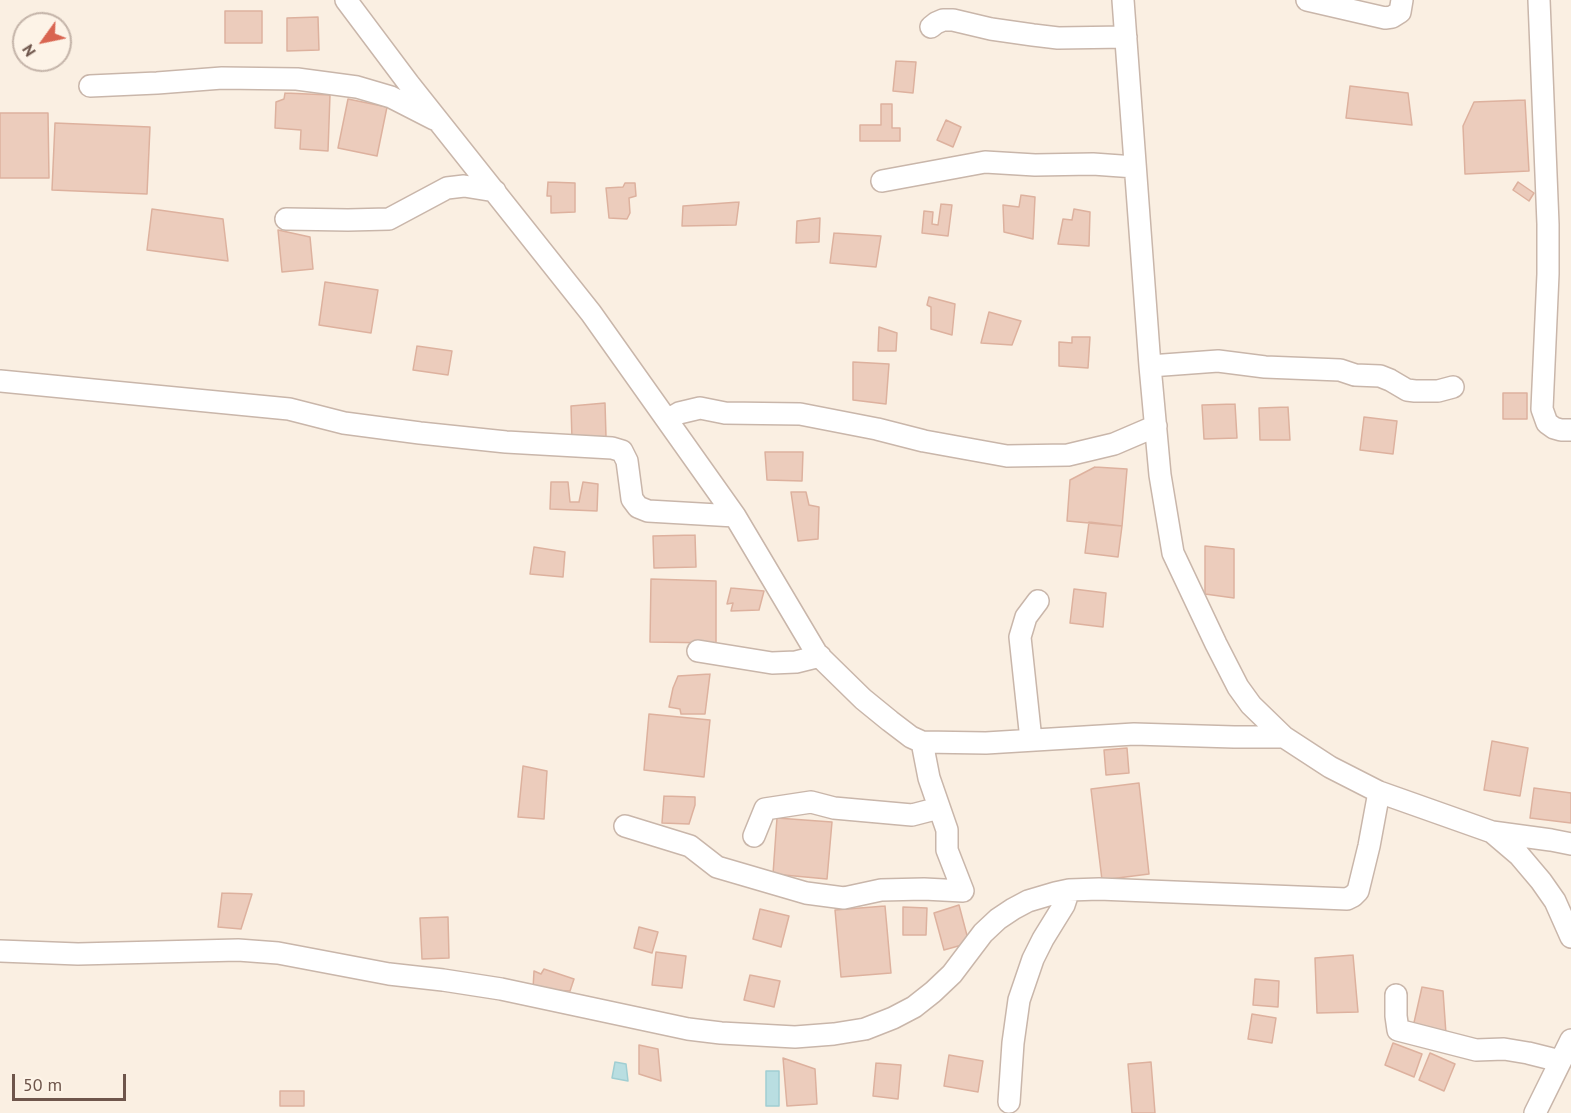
<!DOCTYPE html>
<style>
body{margin:0}
#map{position:relative;width:1571px;height:1113px;overflow:hidden;background:#faefe2;font-family:"PT Sans",sans-serif}
canvas{display:block}
.north{position:absolute;left:12px;top:12px;width:60px;height:60px;box-sizing:border-box;background:#fdf3e7;border:2px solid #c4b4a9;border-radius:50%;rotate:237deg;font-size:16px;font-weight:700;line-height:24px;text-align:center;color:#6e554b}
.north::after{content:'';display:block;margin:auto;width:21px;height:27px;background:#d96551;clip-path:polygon(50% 0,100% 100%,50% 72%,0 100%)}
.scale{position:absolute;left:12px;top:1074px;width:114px;height:27px;box-sizing:border-box;border:3px solid #6e554b;border-top:0;padding-left:8px;font-size:18px;line-height:21px;white-space:nowrap;color:#6e554b;-webkit-text-stroke:4px #fdf3e7;paint-order:stroke}
</style>
<div id="map">
<canvas width="1571" height="1113"></canvas>
<div class="north">N</div>
<div class="scale">50 m</div>
</div>
<script>
const g = document.querySelector('canvas').getContext('2d');
g.lineJoin = 'round';
function paint(path, color) {
  g.fillStyle = color;
  g.fill(path, 'evenodd');
}
function poly(rows) {
  const path = new Path2D();
  for (const r of rows) {
    path.moveTo(r[0], r[1]);
    for (let i = 2; i < r.length; i += 2) path.lineTo(r[i], r[i + 1]);
  }
  return path;
}
function strokePath(path, color, width, dash) {
  g.strokeStyle = color;
  g.lineWidth = width;
  g.lineCap = dash ? 'butt' : 'round';
  g.setLineDash(dash || []);
  g.stroke(path);
}
const water = poly([
 [615,1062,626,1064,628,1081,612,1078,615,1062],
 [766,1071,779,1071,779,1106,766,1106,766,1071]
]);
const building = poly([
 [225,11,262,11,262,43,225,43,225,11],
 [318,17,319,50,287,51,287,18,318,17],
 [896,61,916,62,913,93,893,91,896,61],
 [1350,86,1408,93,1412,125,1346,118,1350,86],
 [285,93,330,95,328,151,300,149,301,130,275,128,276,102,284,99,285,93],
 [348,99,387,107,377,156,338,148,348,99],
 [1525,100,1529,171,1465,174,1463,126,1474,102,1525,100],
 [881,104,892,104,892,128,900,128,900,141,860,141,860,125,881,125,881,104],
 [0,113,48,113,49,178,0,178,0,113],
 [946,120,961,127,953,147,937,140,946,120],
 [55,123,150,127,147,194,52,190,55,123],
 [548,182,575,183,575,212,551,213,551,196,547,196,548,182],
 [1518,182,1534,193,1529,201,1513,190,1518,182],
 [625,183,635,183,636,196,629,198,630,213,627,219,609,218,606,188,623,187,625,183],
 [1021,195,1035,197,1033,239,1004,232,1003,205,1019,207,1021,195],
 [739,202,736,225,682,226,683,206,739,202],
 [941,204,952,205,948,236,922,233,924,211,933,212,932,224,938,225,941,204],
 [152,209,223,219,228,261,147,250,152,209],
 [1074,209,1090,212,1089,246,1058,244,1063,219,1072,220,1074,209],
 [820,218,819,242,796,243,797,221,820,218],
 [278,230,310,237,313,269,282,272,278,230],
 [834,233,881,236,876,267,830,263,834,233],
 [325,282,378,290,371,333,319,325,325,282],
 [929,297,955,304,952,335,931,329,931,307,927,305,929,297],
 [989,312,1021,321,1012,345,981,343,989,312],
 [879,327,897,333,896,351,878,351,879,327],
 [1072,337,1090,337,1088,368,1059,366,1059,342,1072,343,1072,337],
 [417,346,452,351,448,375,413,370,417,346],
 [853,362,889,364,886,404,853,400,853,362],
 [1503,393,1527,393,1527,419,1503,419,1503,393],
 [605,403,606,437,572,440,571,406,605,403],
 [1235,404,1237,438,1204,439,1202,405,1235,404],
 [1288,407,1290,440,1260,440,1259,408,1288,407],
 [1364,417,1397,421,1393,454,1360,450,1364,417],
 [765,452,803,452,802,481,767,480,765,452],
 [1095,467,1127,469,1122,526,1067,521,1070,480,1095,467],
 [551,482,568,482,570,502,579,502,583,482,598,484,597,511,550,509,551,482],
 [791,492,806,492,809,505,819,507,818,539,798,541,791,492],
 [1089,522,1122,526,1118,557,1085,553,1089,522],
 [695,535,696,567,654,568,653,536,695,535],
 [1205,546,1234,549,1234,598,1205,594,1205,546],
 [534,547,565,552,563,577,530,574,534,547],
 [651,579,716,581,716,643,650,642,651,579],
 [731,588,764,591,759,610,731,611,733,603,727,604,731,588],
 [1074,589,1106,593,1103,627,1070,623,1074,589],
 [710,674,705,714,681,714,680,709,669,707,673,688,678,676,710,674],
 [649,714,710,720,704,777,644,770,649,714],
 [1492,741,1528,748,1520,796,1484,790,1492,741],
 [1127,748,1129,773,1106,775,1104,750,1127,748],
 [523,766,547,771,544,819,518,817,523,766],
 [1139,783,1149,874,1102,880,1091,789,1139,783],
 [1534,788,1571,793,1571,823,1530,818,1534,788],
 [664,796,695,797,695,805,689,824,662,823,664,796],
 [777,818,832,822,827,879,773,874,777,818],
 [222,893,252,894,241,929,218,927,222,893],
 [959,905,969,943,944,950,934,913,959,905],
 [885,906,891,973,841,977,835,910,885,906],
 [903,907,927,908,926,935,903,935,903,907],
 [760,909,789,916,781,947,753,939,760,909],
 [448,917,449,958,422,959,420,918,448,917],
 [639,927,658,932,652,953,634,948,639,927],
 [656,952,686,956,682,988,652,985,656,952],
 [1353,955,1358,1012,1317,1013,1315,958,1353,955],
 [544,969,574,979,570,991,533,989,534,971,541,974,544,969],
 [750,975,780,981,774,1007,744,1000,750,975],
 [1255,979,1279,981,1278,1007,1253,1005,1255,979],
 [1422,987,1443,991,1446,1034,1413,1027,1422,987],
 [1252,1014,1276,1018,1272,1043,1248,1039,1252,1014],
 [1393,1043,1422,1054,1414,1077,1385,1065,1393,1043],
 [639,1045,658,1049,661,1081,639,1074,639,1045],
 [1430,1053,1455,1064,1444,1091,1419,1080,1430,1053],
 [949,1055,983,1061,978,1092,944,1086,949,1055],
 [783,1058,815,1069,817,1104,787,1106,783,1058],
 [1151,1062,1155,1113,1132,1113,1128,1064,1151,1062],
 [876,1063,901,1065,898,1099,873,1096,876,1063],
 [280,1091,304,1091,304,1106,280,1106,280,1091]
]);
const minor = poly([
 [346,0,409,84,591,313,735,516,817,654,863,699,890,721,911,737,922,742,986,743,1134,734,1234,737,1284,737],
 [1123,0,1150,366,1160,475,1173,553,1216,644,1238,687,1251,705,1284,737,1330,767,1379,792,1492,832,1551,840,1571,844],
 [1307,0,1385,18,1392,17,1400,12,1402,0],
 [1539,0,1548,224,1548,274,1542,409,1547,423,1554,428,1561,430,1571,430],
 [931,27,936,23,943,20,953,20,991,29,1033,35,1058,38,1126,37],
 [90,86,157,83,222,78,297,79,357,87,391,97,434,119],
 [882,181,985,162,1035,165,1093,164,1135,167],
 [286,219,348,220,389,219,447,188,464,186,495,191],
 [1150,366,1218,361,1265,367,1340,370,1355,375,1380,376,1390,380,1407,390,1415,391,1438,391,1453,387],
 [0,381,289,409,344,423,420,433,506,442,612,448,622,451,627,461,632,499,638,507,648,511,735,516],
 [667,420,679,413,700,408,725,413,800,414,877,429,924,441,1007,456,1068,455,1114,444,1156,426],
 [698,651,772,663,796,662,820,656],
 [1031,740,1020,637,1026,617,1038,601],
 [625,826,690,846,717,867,806,893,844,898,881,890,924,889,963,891,947,850,947,830,929,778,922,742],
 [1492,832,1519,855,1541,881,1555,901,1571,937],
 [754,836,765,809,811,802,834,808,912,815,939,808],
 [0,951,78,954,238,950,278,953,389,974,443,980,501,989,688,1029,721,1033,795,1037,834,1034,865,1029,893,1018,914,1007,933,992,952,974,983,933,998,919,1013,909,1028,901,1055,893,1069,890,1099,889,1347,899,1353,896,1358,891,1369,846,1379,792],
 [1396,995,1396,1016,1398,1030,1476,1050,1504,1049,1528,1053,1560,1061],
 [1009,1102,1013,1043,1019,1000,1033,959,1043,939,1064,905,1069,890],
 [1535,1113,1571,1040]
]);
paint(water, '#b9dee1');
strokePath(water, '#a0ced2', 1.5);
paint(building, '#ecccbc');
strokePath(building, '#ddb19e', 1.5);
strokePath(minor, '#c9b6aa', 24);
strokePath(minor, '#fff', 21);
</script>
